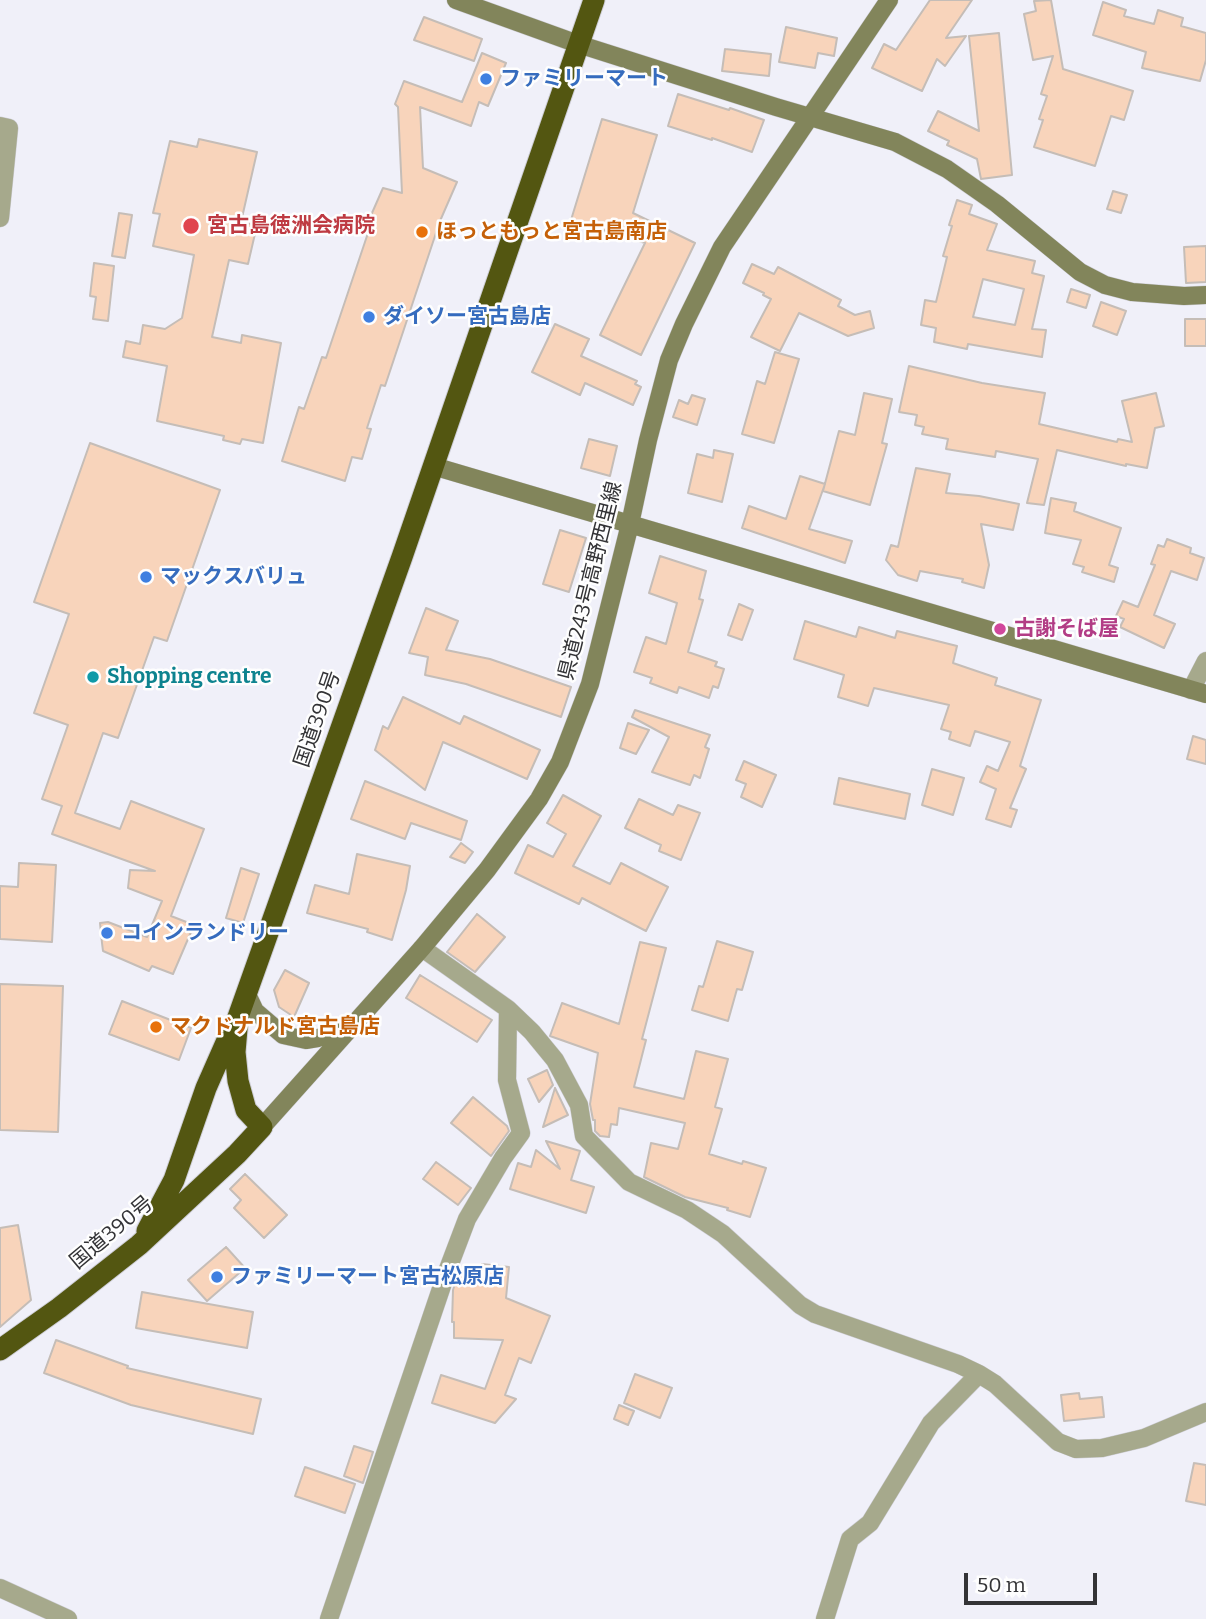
<!DOCTYPE html>
<meta charset="utf-8">
<style>
body{margin:0}
#map{position:relative;width:1206px;height:1619px;overflow:hidden;background:#f0f0f9;font-family:Bitter,serif}
canvas{display:block}
.scale{position:absolute;left:964px;top:1573px;width:133px;height:32px;box-sizing:border-box;border:4px solid #333336;border-top:0;padding-left:9px;font-size:21px;line-height:24px;white-space:nowrap;color:#333336;-webkit-text-stroke:5px #fefefe;paint-order:stroke}
</style>
<div id="map">
<canvas width="1206" height="1619"></canvas>
<div class="scale">50 m</div>
</div>
<script>
const g = document.querySelector('canvas').getContext('2d');
g.lineJoin = 'round';
function paint(path, color) {
  g.fillStyle = color;
  g.fill(path, 'evenodd');
}
function poly(rows) {
  const path = new Path2D();
  for (const r of rows) {
    path.moveTo(r[0], r[1]);
    for (let i = 2; i < r.length; i += 2) path.lineTo(r[i], r[i + 1]);
  }
  return path;
}
function strokePath(path, color, width, dash) {
  g.strokeStyle = color;
  g.lineWidth = width;
  g.lineCap = dash ? 'butt' : 'round';
  g.setLineDash(dash || []);
  g.stroke(path);
}
function drawText(font, color, halo, rows, align = 'center') {
  g.font = font + ' Bitter,"Noto Sans JP",serif';
  g.lineWidth = 5;
  g.setLineDash([]);
  g.textBaseline = 'middle';
  g.strokeStyle = halo;
  g.fillStyle = color;
  for (const [text, x, y, turn = 0] of rows) {
    g.save();
    g.translate(x, y);
    g.rotate((+turn || 0) * Math.PI / 180);
    g.textAlign = isNaN(turn) ? turn : align;
    if (halo) g.strokeText(text, 0, 0);
    g.fillText(text, 0, 0);
    g.restore();
  }
}
const building = poly([
 [930,0,972,0,946,38,966,36,945,66,937,59,922,91,872,68,884,44,896,50,930,0],
 [1051,0,1063,69,1133,91,1124,120,1111,116,1095,166,1034,147,1043,120,1039,119,1047,96,1041,94,1053,56,1033,60,1024,14,1036,11,1034,1,1051,0],
 [1103,2,1126,10,1124,16,1154,24,1158,10,1183,18,1181,26,1206,33,1206,60,1200,81,1142,68,1146,52,1093,35,1103,2],
 [424,17,482,39,474,61,414,40,424,17],
 [786,27,837,38,834,56,818,53,815,68,779,62,786,27],
 [999,33,1012,175,981,179,977,159,947,145,949,141,928,131,938,111,979,131,969,36,999,33],
 [725,49,771,54,769,76,722,71,725,49],
 [482,53,506,63,488,106,479,102,471,126,420,107,423,168,457,182,440,221,385,386,381,385,367,428,371,429,362,459,352,457,345,481,282,461,299,407,304,409,322,357,326,358,369,230,348,222,372,213,383,188,402,193,398,107,395,104,404,81,462,102,482,53],
 [678,94,729,110,730,108,764,120,752,152,712,138,712,140,668,126,678,94],
 [602,119,657,135,633,213,695,243,641,355,600,335,645,243,571,220,602,119],
 [199,139,257,152,241,222,257,225,248,264,229,260,212,337,241,343,242,335,281,343,263,443,242,439,240,444,223,440,224,436,157,421,167,366,123,357,126,341,140,344,143,325,165,329,182,318,194,255,153,246,160,214,153,213,170,141,197,147,199,139],
 [1113,191,1127,195,1121,213,1107,209,1113,191],
 [957,200,972,205,969,214,997,224,987,250,1035,261,1032,273,1044,276,1032,329,1046,330,1042,357,968,344,967,349,934,342,936,328,921,325,925,300,936,302,947,257,943,256,952,226,949,225,957,200],
 [983,279,1024,289,1015,325,973,317,983,279],
 [119,213,132,215,125,258,112,256,119,213],
 [1206,246,1206,282,1186,283,1184,247,1206,246],
 [94,263,114,266,108,321,93,319,96,297,90,296,94,263],
 [752,264,774,274,778,267,841,300,838,306,855,315,870,311,874,328,848,336,799,313,780,351,751,337,771,299,763,295,764,293,743,283,752,264],
 [1071,289,1090,295,1086,308,1067,302,1071,289],
 [1101,302,1126,311,1117,335,1093,326,1101,302],
 [1185,319,1206,319,1206,346,1185,346,1185,319],
 [555,324,589,339,581,356,637,381,635,384,641,387,633,405,585,383,580,395,532,372,555,324],
 [775,352,799,359,774,443,742,434,757,381,765,384,775,352],
 [909,366,982,383,1045,393,1039,424,1117,442,1118,439,1132,442,1122,401,1156,393,1164,426,1155,428,1147,468,1126,464,1126,466,1057,450,1044,505,1027,503,1038,459,996,451,995,457,946,449,948,439,922,434,924,427,915,425,917,415,899,412,909,366],
 [864,393,892,399,882,443,887,444,870,505,823,491,839,431,855,435,864,393],
 [692,395,705,399,697,425,673,417,679,400,688,404,692,395],
 [589,439,617,446,610,476,581,468,589,439],
 [90,443,220,490,167,641,154,637,118,738,103,733,75,813,120,829,131,801,204,829,171,916,194,925,173,974,152,966,149,971,103,951,102,943,100,923,108,922,147,937,162,901,128,888,130,870,155,871,52,834,62,806,42,799,68,725,34,713,69,614,34,602,90,443],
 [714,450,733,454,722,502,688,493,697,454,713,458,714,450],
 [916,468,950,474,946,493,979,496,1019,504,1013,530,981,524,989,565,984,588,962,582,963,579,920,571,917,581,898,575,886,560,891,545,898,547,916,468],
 [800,476,825,484,809,529,852,541,845,563,742,528,749,506,786,519,800,476],
 [1051,498,1076,503,1074,511,1121,528,1109,565,1118,568,1114,582,1082,572,1084,567,1073,564,1081,540,1045,533,1051,498],
 [560,530,586,538,569,592,543,584,560,530],
 [1167,539,1191,548,1190,553,1204,558,1197,580,1171,571,1154,615,1175,624,1164,648,1120,627,1124,619,1116,616,1123,601,1138,607,1155,565,1151,564,1158,545,1164,547,1167,539],
 [660,556,706,571,699,599,703,600,688,652,717,662,715,666,724,669,718,688,713,686,709,698,679,687,677,693,650,683,652,678,634,672,646,637,666,644,677,603,649,593,660,556],
 [739,604,753,610,742,640,728,635,739,604],
 [426,608,458,621,446,650,490,659,571,687,561,717,466,684,425,675,428,657,409,653,426,608],
 [805,621,856,637,859,627,895,638,897,631,957,646,953,663,997,678,995,685,1041,700,1020,766,1026,769,1010,808,1017,810,1011,827,986,819,996,789,980,782,987,766,998,771,1010,742,975,731,970,746,949,739,951,732,941,729,949,705,874,688,868,706,838,697,844,675,794,659,805,621],
 [403,697,460,724,464,716,540,750,527,779,443,742,425,790,375,750,383,726,388,729,403,697],
 [635,710,710,735,705,747,709,749,700,778,694,775,690,785,652,772,669,737,632,717,635,710],
 [628,723,649,730,636,754,620,748,628,723],
 [1193,736,1206,740,1206,764,1187,759,1193,736],
 [744,761,776,775,762,807,741,797,746,784,736,780,744,761],
 [932,769,964,778,953,815,922,805,932,769],
 [839,778,910,794,905,819,834,804,839,778],
 [365,781,467,821,461,840,411,823,405,839,351,819,365,781],
 [563,795,601,816,573,866,610,884,621,863,668,887,646,931,582,898,579,904,515,873,528,845,553,857,566,834,547,823,563,795],
 [639,799,673,815,678,805,700,813,681,860,659,851,661,845,625,828,639,799],
 [461,843,473,852,465,863,450,857,461,843],
 [357,854,410,866,406,890,392,940,367,932,368,929,307,913,315,885,349,894,357,854],
 [19,863,56,865,52,942,0,939,0,886,18,887,19,863],
 [241,868,259,874,243,923,226,918,241,868],
 [477,914,505,937,475,972,447,952,477,914],
 [717,941,753,952,742,990,737,989,728,1021,692,1010,699,986,703,987,717,941],
 [640,942,666,948,642,1039,646,1040,634,1087,684,1099,696,1051,728,1059,715,1107,722,1109,709,1154,742,1164,743,1161,766,1168,750,1217,727,1210,728,1208,685,1197,644,1177,651,1143,678,1149,685,1123,619,1108,617,1125,611,1124,609,1137,600,1136,595,1131,595,1120,593,1120,590,1104,598,1053,550,1036,562,1003,619,1024,640,942],
 [285,970,309,983,294,1017,279,1007,274,990,285,970],
 [420,975,492,1020,477,1042,406,998,420,975],
 [0,984,63,986,58,1132,0,1130,0,984],
 [122,1001,191,1028,179,1060,109,1034,122,1001],
 [547,1070,553,1085,539,1102,528,1079,547,1070],
 [555,1088,568,1115,543,1127,555,1088],
 [473,1097,507,1126,509,1131,491,1156,451,1123,473,1097],
 [546,1141,580,1151,571,1180,594,1187,586,1213,510,1189,518,1163,531,1167,536,1150,560,1169,546,1141],
 [436,1162,471,1188,458,1205,423,1179,436,1162],
 [245,1174,287,1215,264,1238,234,1208,241,1200,230,1189,245,1174],
 [18,1225,31,1300,0,1327,0,1228,18,1225],
 [226,1247,245,1268,207,1301,188,1280,226,1247],
 [482,1264,509,1267,506,1298,550,1316,531,1363,519,1358,505,1395,516,1399,495,1423,432,1403,441,1375,485,1389,503,1340,454,1338,454,1322,452,1322,453,1290,460,1269,481,1272,482,1264],
 [142,1292,253,1312,247,1348,136,1328,142,1292],
 [56,1340,128,1366,127,1368,261,1399,253,1434,131,1405,44,1373,56,1340],
 [635,1374,672,1388,660,1418,624,1403,635,1374],
 [1079,1393,1080,1399,1102,1397,1104,1417,1064,1421,1061,1395,1079,1393],
 [619,1405,634,1411,628,1425,614,1419,619,1405],
 [354,1446,373,1452,363,1483,344,1476,354,1446],
 [1194,1463,1206,1465,1206,1505,1186,1501,1194,1463],
 [305,1467,355,1484,345,1513,295,1496,305,1467]
]);
const street = poly([
 [0,126,9,128,0,218],
 [1191,690,1206,661],
 [422,948,508,1009,532,1032,555,1060,579,1105,584,1136,629,1182,687,1210,723,1234,800,1305,815,1314,958,1364,979,1374,995,1384,1058,1442,1076,1449,1102,1448,1144,1438,1206,1412],
 [0,1588,68,1619],
 [329,1619,445,1277,467,1219,503,1158,521,1133,507,1080,508,1009],
 [825,1619,850,1539,870,1523,931,1423,979,1374]
]);
const secondary = poly([
 [456,0,578,44,776,107,895,142,947,169,997,204,1080,272,1105,285,1132,292,1184,296,1206,295],
 [433,466,1206,694],
 [247,994,255,1011,283,1035,306,1040,318,1038,351,1028],
 [262,1127,422,948,487,870,539,799,560,762,590,684,630,524,648,440,669,360,684,324,722,247,889,0]
]);
const highway = poly([
 [147,1231,174,1180,206,1088,232,1029],
 [0,1350,59,1308,139,1245,237,1154,262,1127,246,1110,238,1081,235,1052,238,1017,402,557,594,0]
]);
const markers = [
 [486,79,7,"#3f7fe0"],
 [191,226,9,"#e0444e"],
 [422,232,7,"#e8710a"],
 [369,317,7,"#3f7fe0"],
 [146,577,7,"#3f7fe0"],
 [1000,629,7,"#d1479c"],
 [93,677,7,"#0f9aa8"],
 [107,933,7,"#3f7fe0"],
 [156,1027,7,"#e8710a"],
 [217,1277,7,"#3f7fe0"]
];
const shopNames = [
 ["ファミリーマート",500,79],
 ["ダイソー宮古島店",383,317],
 ["マックスバリュ",160,577],
 ["コインランドリー",121,933],
 ["ファミリーマート宮古松原店",231,1277]
];
const healthNames = [
 ["宮古島徳洲会病院",207,226]
];
const foodNames = [
 ["ほっともっと宮古島南店",436,232],
 ["マクドナルド宮古島店",170,1027]
];
const streetNames = [
 ["県道243号高野西里線",591,581,-76],
 ["国道390号",318,719,-71],
 ["国道390号",112,1233,-40]
];
const hotelNames = [
 ["古謝そば屋",1014,629]
];
const cultureNames = [
 ["Shopping centre",107,677]
];
paint(building, '#f8d4bb');
strokePath(building, '#c5bdb7', 2);
strokePath(street, '#ceced6', 19);
strokePath(secondary, '#ceced6', 19);
strokePath(highway, '#ceced6', 23);
strokePath(street, '#a6a98c', 18);
strokePath(secondary, '#82855b', 18);
strokePath(highway, '#535611', 21);
for (const [x, y, r, color] of markers) {
  const dot = new Path2D();
  dot.arc(x, y, r, 0, 2 * Math.PI);
  g.fillStyle = color;
  g.fill(dot);
  strokePath(dot, '#fefefe', 2.5);
}
drawText('bold 21px', '#366cbe', '#fefefe', shopNames, 'left');
drawText('bold 21px', '#be3a42', '#fefefe', healthNames, 'left');
drawText('bold 21px', '#c56008', '#fefefe', foodNames, 'left');
drawText('21px', '#333336', '#fefefe', streetNames);
drawText('bold 21px', '#b23c85', '#fefefe', hotelNames, 'left');
drawText('bold 21px', '#0d838f', '#fefefe', cultureNames, 'left');
</script>
